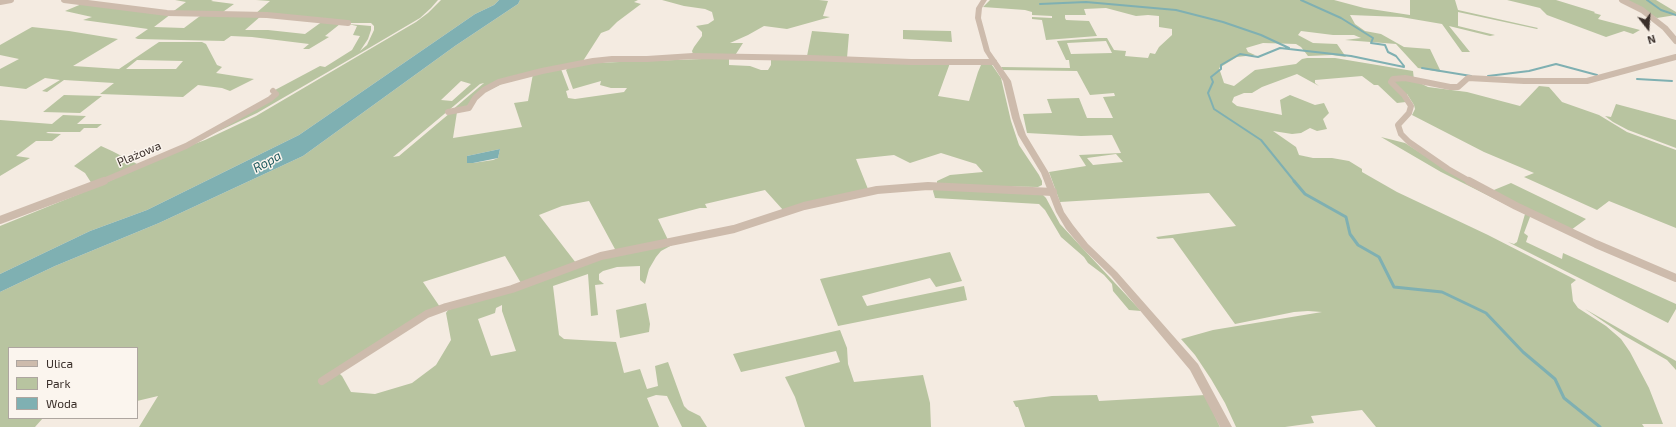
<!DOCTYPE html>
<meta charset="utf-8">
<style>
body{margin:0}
#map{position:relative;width:1676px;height:427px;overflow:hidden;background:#f4ebe1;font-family:"Exo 2",sans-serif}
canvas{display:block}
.legend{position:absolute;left:8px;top:347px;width:130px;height:72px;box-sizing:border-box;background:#fbf5ee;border:1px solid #aea6a0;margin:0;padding:5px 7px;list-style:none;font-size:12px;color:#3b302b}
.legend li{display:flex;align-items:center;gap:8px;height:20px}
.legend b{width:20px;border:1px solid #aea6a0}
.north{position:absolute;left:1628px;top:8px;width:40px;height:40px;-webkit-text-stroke:3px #fbf5ee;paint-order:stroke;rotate:163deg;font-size:11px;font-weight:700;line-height:16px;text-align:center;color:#3b302b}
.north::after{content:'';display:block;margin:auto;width:14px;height:18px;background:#3b302b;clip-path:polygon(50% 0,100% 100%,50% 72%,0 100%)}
</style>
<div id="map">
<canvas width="1676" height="427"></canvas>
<ul class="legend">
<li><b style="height:5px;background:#cdbbac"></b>Ulica</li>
<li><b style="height:11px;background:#b8c4a0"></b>Park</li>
<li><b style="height:11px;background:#7fb0b2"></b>Woda</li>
</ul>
<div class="north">N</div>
</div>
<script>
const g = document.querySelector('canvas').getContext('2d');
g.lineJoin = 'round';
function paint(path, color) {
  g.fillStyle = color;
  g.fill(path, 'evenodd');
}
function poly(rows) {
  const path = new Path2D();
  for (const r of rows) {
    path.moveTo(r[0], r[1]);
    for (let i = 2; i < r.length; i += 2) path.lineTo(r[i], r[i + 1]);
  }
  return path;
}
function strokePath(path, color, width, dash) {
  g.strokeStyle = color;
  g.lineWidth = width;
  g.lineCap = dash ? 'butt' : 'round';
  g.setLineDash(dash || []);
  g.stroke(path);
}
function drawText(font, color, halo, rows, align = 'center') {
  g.font = font + ' "Exo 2",sans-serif';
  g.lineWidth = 3;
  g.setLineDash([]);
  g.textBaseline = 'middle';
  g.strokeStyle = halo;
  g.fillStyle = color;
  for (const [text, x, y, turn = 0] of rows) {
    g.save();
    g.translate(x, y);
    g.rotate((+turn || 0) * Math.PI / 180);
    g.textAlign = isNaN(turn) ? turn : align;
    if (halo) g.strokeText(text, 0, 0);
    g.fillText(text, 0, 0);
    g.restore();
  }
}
const green = poly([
 [175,0,213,0,211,1,234,4,220,14,171,13,186,2],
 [256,0,438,0,431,8,420,18,364,51,257,113,198,141,270,100,275,90,320,66,325,67,352,50,360,36,353,35,357,26,348,24,371,26,371,30,368,39,360,51,367,45,374,30,374,26,371,23,351,23,255,14,270,1],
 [441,0,499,0,494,5,475,14,299,135,147,210,90,231,0,274,0,226,89,190,189,146,205,140,256,116,416,22,428,13],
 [520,0,638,0,634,2,641,4,617,22,609,30,601,33,583,61,520,75,473,98,466,108,451,111,484,83,480,84,393,157,399,156,450,113,457,112,453,138,522,127,514,103,528,101,533,74,561,69,569,90,566,91,568,98,575,99,624,92,627,88,611,88,600,85,601,81,573,89,566,70,568,68,592,63,729,58,729,65,750,66,761,70,768,70,771,65,771,58,950,63,938,96,969,101,978,72,981,65,984,64,992,65,1001,78,1011,121,1019,145,1039,175,1042,181,1042,185,1038,187,937,185,937,181,950,175,983,172,976,164,941,153,910,163,894,155,856,159,868,189,783,210,765,190,705,204,707,208,700,208,658,219,669,242,616,251,589,201,562,206,539,215,576,263,521,283,505,256,423,282,440,307,337,371,342,376,351,392,375,394,412,383,436,365,451,340,446,313,448,310,603,257,674,244,661,251,656,257,649,269,645,284,640,280,640,266,617,267,603,271,599,274,599,280,604,284,595,285,598,315,591,316,588,274,553,286,559,335,564,339,616,342,624,373,640,369,647,389,658,386,655,366,668,362,684,406,688,410,700,416,707,427,682,427,667,396,656,395,647,398,659,427,139,427,158,396,137,401,137,348,9,348,9,418,43,418,35,427,0,427,0,292,55,266,159,223,303,156,455,46,518,4],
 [461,81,471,84,452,101,441,100],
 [500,149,498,158,493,160,473,163,467,156],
 [502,305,502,311,516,351,491,356,478,319,495,313,496,308],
 [662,0,819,0,828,1,823,16,830,17,787,29,764,26,748,35,730,43,743,43,734,57,693,54,692,51,694,47,702,36,702,32,696,26,708,24,714,20,712,12,705,9,684,6],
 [990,0,1334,0,1364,8,1410,15,1410,0,1455,0,1458,10,1538,28,1537,29,1458,12,1458,26,1495,35,1490,36,1449,26,1470,52,1462,52,1442,24,1401,17,1350,15,1355,24,1365,31,1381,34,1404,47,1430,49,1441,72,1418,68,1396,44,1345,40,1361,38,1354,35,1333,35,1301,31,1298,35,1313,43,1337,44,1346,57,1332,55,1308,56,1301,47,1296,44,1263,43,1246,48,1248,52,1255,55,1237,57,1219,68,1224,83,1234,86,1255,70,1296,64,1302,59,1307,58,1335,58,1413,71,1414,80,1428,87,1467,92,1520,106,1539,86,1549,87,1562,102,1599,115,1627,132,1676,150,1676,228,1609,201,1597,210,1524,177,1534,173,1484,152,1412,115,1415,109,1414,105,1407,94,1406,102,1397,103,1378,85,1374,85,1362,76,1315,80,1315,83,1319,86,1297,74,1262,87,1252,93,1244,93,1234,97,1232,102,1237,106,1282,115,1280,100,1290,95,1315,105,1324,103,1329,113,1323,119,1327,129,1317,131,1310,128,1301,133,1292,134,1273,131,1296,147,1299,155,1313,158,1332,158,1349,161,1362,169,1362,172,1397,192,1488,235,1576,280,1571,284,1573,301,1578,308,1606,326,1621,339,1630,352,1649,388,1663,424,1642,424,1644,427,1376,427,1362,410,1311,416,1314,423,1285,427,1236,427,1225,403,1211,379,1195,355,1181,339,1213,330,1322,312,1308,311,1294,312,1235,324,1173,238,1158,239,1156,237,1236,226,1209,193,1060,202,1049,172,1086,166,1079,155,1121,153,1112,135,1081,136,1027,133,1023,114,1052,113,1047,99,1079,98,1087,118,1113,118,1103,97,1115,96,1114,93,1090,95,1077,71,1003,70,1001,67,1070,68,1069,60,1066,60,1057,41,1098,38,1107,38,1114,50,1126,51,1125,56,1148,58,1150,53,1155,54,1159,47,1172,35,1172,29,1159,27,1159,16,1148,15,1136,16,1106,8,1084,9,1086,15,1065,15,1065,18,1066,20,1089,21,1097,36,1046,40,1042,20,1032,19,1032,17,1052,18,1052,16,1032,15,1032,12,1025,10,983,7],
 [1106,41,1112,53,1071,54,1067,43],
 [1116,154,1123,162,1093,165,1087,158],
 [1507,0,1556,0,1595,12,1594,13,1601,15,1598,19,1640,30,1633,34,1624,31,1606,37,1547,15,1540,8],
 [1622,0,1656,0,1676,12,1676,15,1657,18],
 [84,3,171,14,154,27,184,28,200,16,261,16,245,30,268,30,305,34,323,21,340,24,325,36,329,37,309,49,303,49,309,44,252,37,231,36,224,41,138,39,135,38,148,29,83,20,92,17,65,11],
 [32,27,69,31,118,39,73,66,119,69,159,42,202,42,206,44,217,65,222,67,216,73,254,79,230,91,222,88,198,85,183,97,100,94,114,83,64,80,47,92,42,91,60,80,45,78,26,89,0,86,0,69,19,59,0,55,0,45],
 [137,60,183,61,176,69,126,69],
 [903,30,951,31,952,42,903,39],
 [812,31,849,34,847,58,807,56],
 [64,95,102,96,80,113,43,112],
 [1616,104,1676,120,1676,148,1628,130,1613,122,1605,116,1611,117],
 [63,115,86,116,77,124,102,124,97,128,84,128,80,132,48,132,46,133,61,134,52,141,36,141,16,156,30,158,0,176,0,120,52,124],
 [1381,137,1405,143,1476,188,1529,213,1530,217,1524,233,1528,236,1526,242,1562,259,1563,253,1676,304,1676,309,1668,323,1508,242,1514,244,1517,242,1525,214,1441,172],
 [101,146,112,151,139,165,92,184,85,173,74,166],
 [1511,183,1567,210,1586,219,1571,230,1489,192],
 [934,188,1042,194,1046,198,1060,224,1141,311,1129,310,1113,291,1112,284,1104,275,1088,263,1084,257,1061,237,1045,210,1039,204,935,198,933,191],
 [950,252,962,281,936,287,930,278,862,296,867,306,964,286,967,300,838,326,820,279],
 [646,303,650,324,649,332,620,338,616,310],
 [1585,309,1676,361,1676,370,1667,360,1623,335],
 [840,330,847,348,848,364,854,382,923,375,930,403,931,427,805,427,795,397,785,377,840,362,836,351,741,372,733,354],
 [1097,395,1099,401,1205,395,1220,427,1025,427,1018,407,1016,407,1013,401,1052,396]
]);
const water = poly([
 [499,0,520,0,518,4,455,46,303,156,159,223,55,266,0,292,0,274,90,231,147,210,299,135,475,14,494,5],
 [500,149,498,158,473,163,467,163,467,156]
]);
const streamFar1 = poly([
 [1301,0,1341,18,1373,38,1371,43,1385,45,1388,52,1396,56,1404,66],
 [1647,0,1661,10,1676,15],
 [1040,4,1086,2,1176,10,1223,22,1261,35,1289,48],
 [1422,68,1471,76],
 [1488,76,1529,71,1556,64,1597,75],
 [1637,79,1672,81],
 [1295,182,1261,140,1214,109,1208,93,1213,82,1211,77,1221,69,1221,65,1240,54,1258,57,1280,48,1351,56,1404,67]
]);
const stream = poly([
 [1294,181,1305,194,1346,217,1350,234,1358,245,1379,257,1394,287,1442,292,1486,313,1523,352,1555,379,1564,398,1600,427]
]);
const minorFar1 = poly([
 [64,0,167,13,267,15,348,23],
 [1622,0,1642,10,1665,28,1676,41],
 [0,2,11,0],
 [448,112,469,108,475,98,484,90,499,82,542,71,593,61,612,59,647,59,693,56,811,58,911,62,994,62],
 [101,182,186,146,270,99,276,94,273,91],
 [1471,182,1448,169,1409,142,1401,134,1398,125,1409,113,1411,106,1404,95,1391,82,1393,79,1405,78,1450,87,1458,87,1468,78,1524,81,1587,81,1676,57]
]);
const minor = poly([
 [1469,181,1516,206,1596,244,1676,278],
 [0,220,104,181],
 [322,381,427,314,446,307,512,289,601,256,734,229,804,206,877,190,928,186,1053,192]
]);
const tertiary = poly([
 [981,0,987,0,982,8,981,18,990,51,1011,81,1020,118,1026,135,1049,173,1064,212,1073,225,1088,244,1117,272,1198,364,1232,427,1220,427,1190,370,1111,276,1082,248,1066,229,1056,212,1041,173,1018,135,1012,118,1003,81,984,51,975,18,976,8,981,0]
]);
const streetNames = [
 ["Plażowa",139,154,-23]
];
const waterNames = [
 ["Ropa",267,162,-29]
];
paint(green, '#b8c4a0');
paint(water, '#7fb0b2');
strokePath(streamFar1, '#7fb0b2', 2);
strokePath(stream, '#7fb0b2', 3);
strokePath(minorFar1, '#cdbbac', 6);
strokePath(minor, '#cdbbac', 8);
paint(tertiary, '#cdbbac');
drawText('12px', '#3b302b', '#fbf5ee', streetNames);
drawText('italic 13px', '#1f5a5e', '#fbf5ee', waterNames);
</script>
